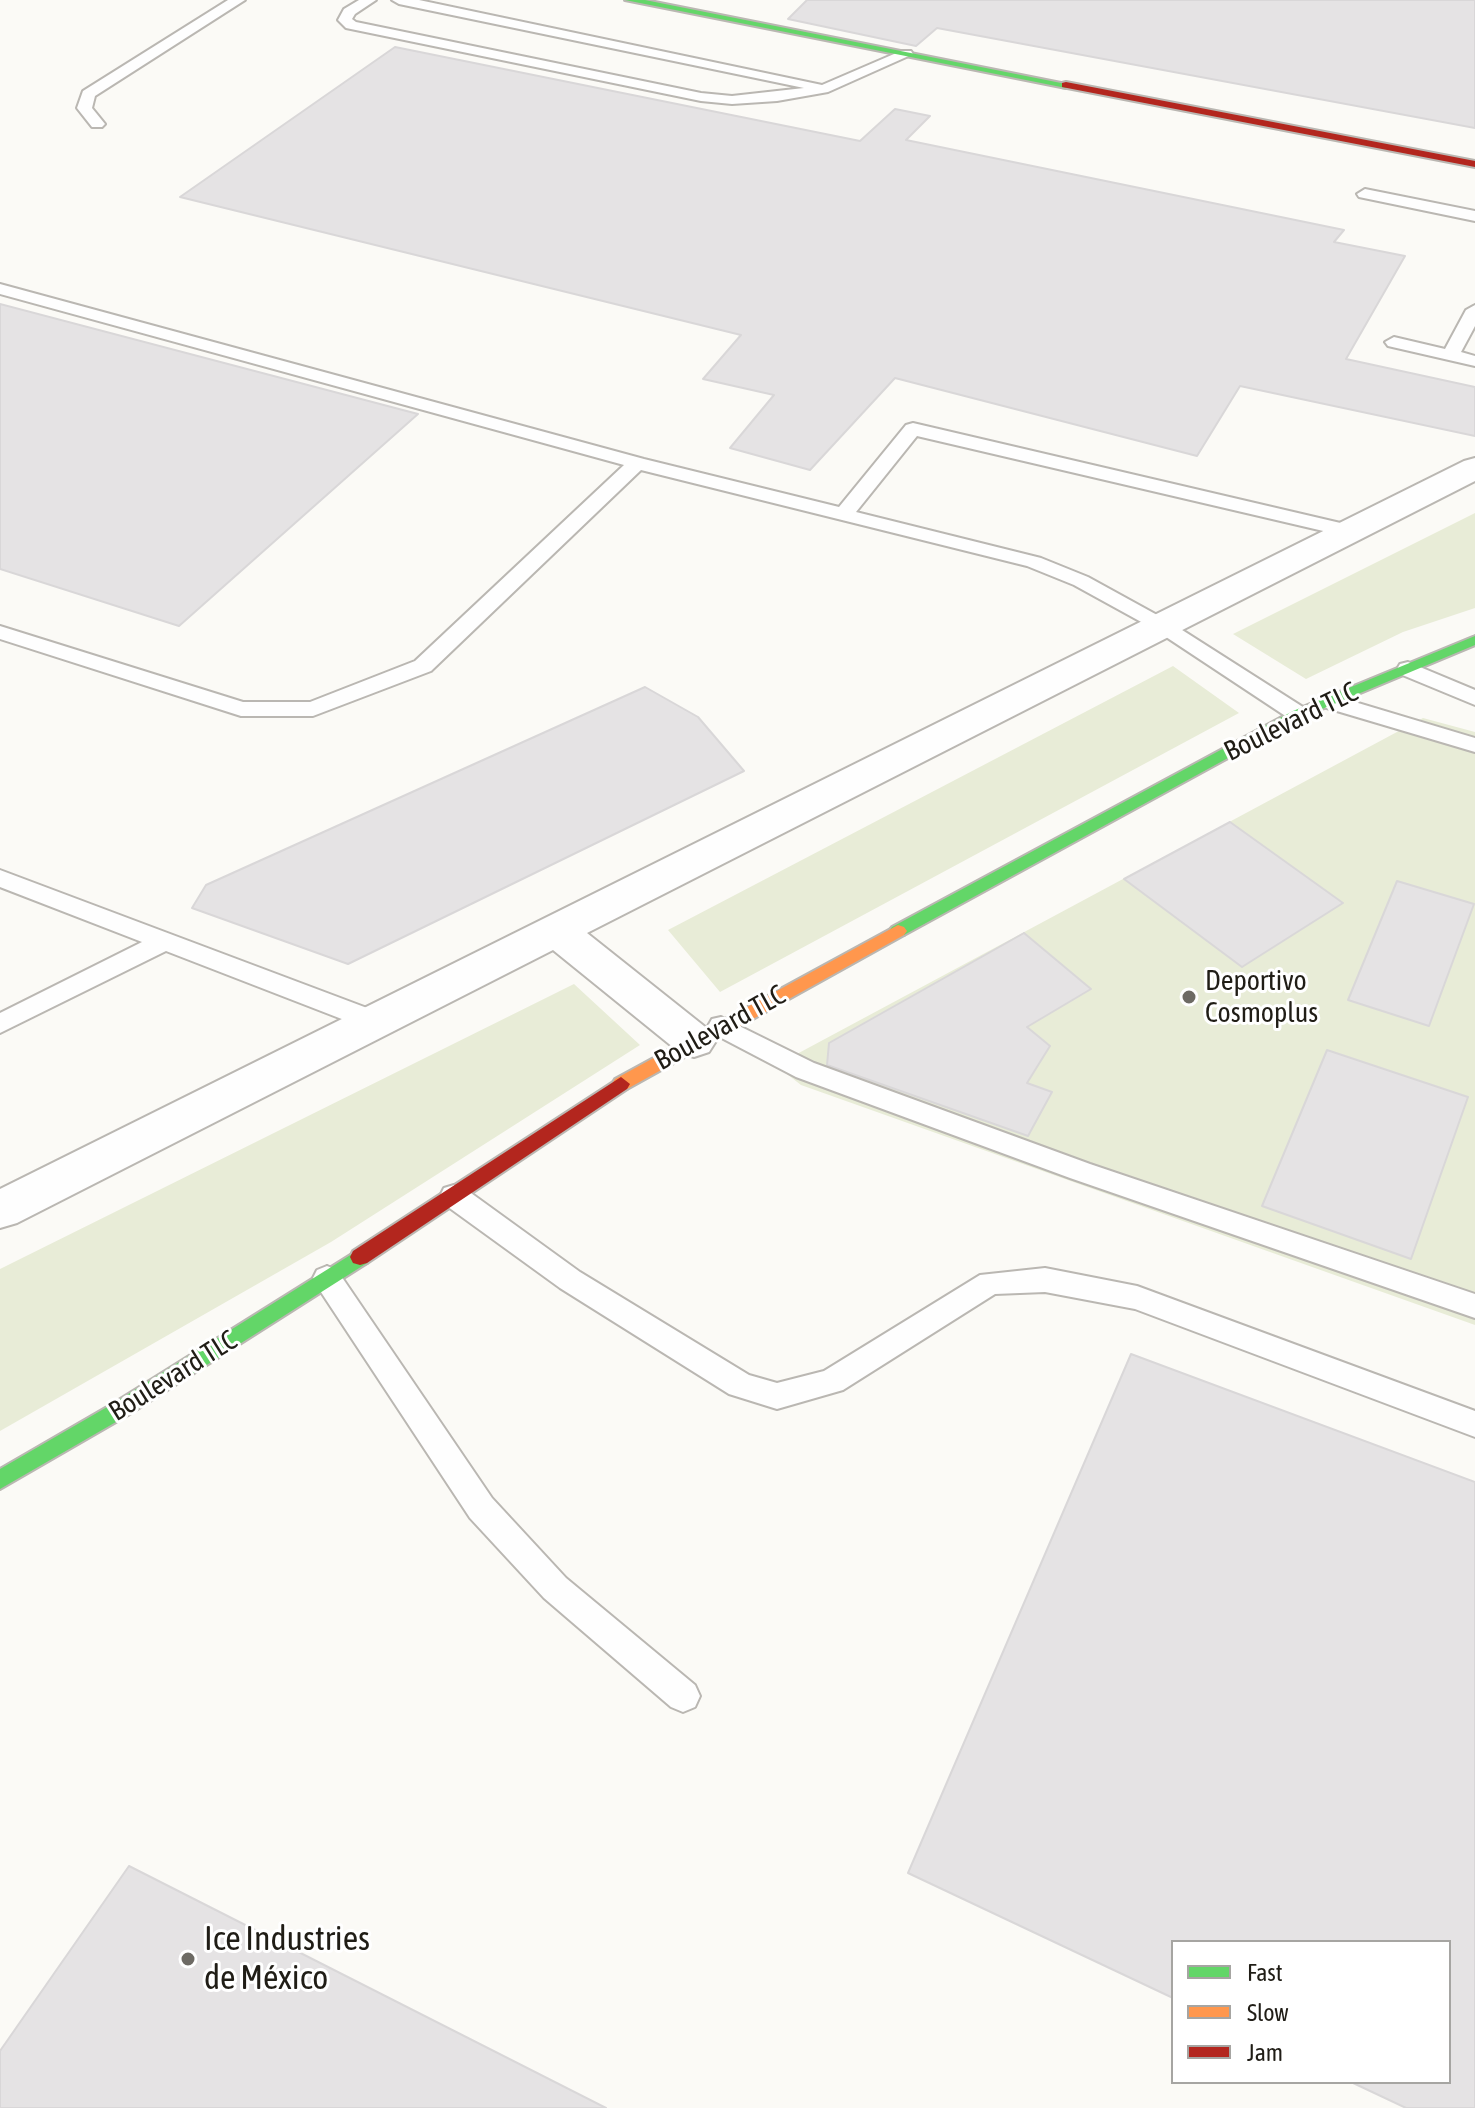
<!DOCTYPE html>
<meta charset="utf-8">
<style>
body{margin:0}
#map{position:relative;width:1475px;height:2108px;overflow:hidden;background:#fbfaf6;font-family:"Asap Condensed",sans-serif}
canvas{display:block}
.legend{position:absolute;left:1171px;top:1940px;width:280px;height:144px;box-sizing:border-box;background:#fff;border:2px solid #a6a5a2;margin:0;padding:10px 14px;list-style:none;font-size:24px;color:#201d16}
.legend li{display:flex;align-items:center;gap:16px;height:40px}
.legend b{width:40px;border:2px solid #a6a5a2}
</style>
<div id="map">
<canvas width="1475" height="2108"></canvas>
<ul class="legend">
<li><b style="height:10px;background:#63d668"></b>Fast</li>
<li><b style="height:10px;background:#ff974d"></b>Slow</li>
<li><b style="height:10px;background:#b3261e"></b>Jam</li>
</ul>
</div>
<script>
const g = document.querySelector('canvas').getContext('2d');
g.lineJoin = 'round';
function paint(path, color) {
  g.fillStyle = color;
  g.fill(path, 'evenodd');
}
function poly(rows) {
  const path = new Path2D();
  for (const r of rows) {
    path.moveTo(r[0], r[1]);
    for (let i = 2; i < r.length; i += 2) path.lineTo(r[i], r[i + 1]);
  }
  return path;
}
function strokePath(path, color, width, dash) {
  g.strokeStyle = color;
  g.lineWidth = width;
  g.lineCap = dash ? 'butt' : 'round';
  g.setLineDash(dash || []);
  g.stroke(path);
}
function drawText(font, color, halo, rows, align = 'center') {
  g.font = font + ' "Asap Condensed",sans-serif';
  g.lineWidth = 6;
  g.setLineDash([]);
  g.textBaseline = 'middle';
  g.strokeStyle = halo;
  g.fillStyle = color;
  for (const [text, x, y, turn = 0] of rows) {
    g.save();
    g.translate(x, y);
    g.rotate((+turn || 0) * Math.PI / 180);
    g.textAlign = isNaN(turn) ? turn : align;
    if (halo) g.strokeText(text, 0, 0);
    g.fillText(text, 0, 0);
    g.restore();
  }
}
const green = poly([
 [1475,513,1475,608,1403,632,1306,679,1233,634],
 [1173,666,1239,713,720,992,668,930],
 [1423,718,1475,732,1475,1325,801,1085,783,1071,782,1062],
 [574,984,640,1045,331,1242,0,1431,0,1269]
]);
const building = poly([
 [807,0,1475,0,1475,128,937,28,916,46,788,19,807,0],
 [395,47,860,141,895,109,930,116,906,140,1344,230,1334,242,1405,256,1346,359,1475,387,1475,436,1240,386,1197,456,895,378,810,470,730,448,774,395,703,379,741,335,180,197,395,47],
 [0,304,418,414,179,626,0,569,0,304],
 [645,687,698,717,744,771,348,964,192,908,206,885,645,687],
 [1230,822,1343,903,1242,967,1124,879,1230,822],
 [1397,881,1474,904,1429,1026,1348,1000,1397,881],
 [1024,933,1091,989,1027,1027,1050,1046,1027,1083,1052,1092,1028,1136,827,1065,829,1043,1024,933],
 [1327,1050,1468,1097,1411,1259,1262,1206,1327,1050],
 [1131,1354,1475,1482,1475,2108,1406,2108,1351,2082,1449,2082,1449,1942,1173,1942,1173,1998,908,1873,1131,1354],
 [129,1866,606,2108,0,2108,0,2051,129,1866]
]);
const lane = poly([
 [228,0,245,0,95,96,92,108,105,124,102,127,92,127,77,108,83,91,228,0],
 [359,0,376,0,355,14,352,19,356,22,701,93,732,96,804,88,399,4,392,0,419,0,822,85,901,51,911,51,913,54,828,92,777,101,732,104,701,101,346,28,338,20,344,9,359,0],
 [1365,189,1475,211,1475,221,1359,197,1357,194,1365,189],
 [0,284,644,459,839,507,906,425,913,423,1349,525,1359,531,1349,537,917,436,856,512,1041,558,1088,577,1168,621,1306,709,1309,714,1306,719,1298,721,1290,719,1154,629,1074,585,1027,566,641,470,431,671,313,716,241,716,0,639,0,626,243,702,310,702,415,661,624,465,0,294,0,284],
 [1475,305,1475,326,1461,352,1475,356,1475,366,1388,346,1385,342,1394,337,1445,349,1466,310,1475,305],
 [1408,662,1475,690,1475,705,1400,674,1397,669,1400,664,1408,662],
 [1328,694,1475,738,1475,752,1320,706,1317,701,1320,696,1328,694],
 [0,870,383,1014,387,1021,383,1028,374,1030,365,1028,166,951,0,1033,0,1013,142,942,0,887,0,870],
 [721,1017,814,1063,1090,1164,1475,1294,1475,1318,1070,1178,796,1077,712,1033,708,1026,712,1019,721,1017],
 [454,1185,464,1188,580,1272,749,1375,777,1383,824,1371,980,1275,1045,1268,1137,1286,1475,1411,1475,1437,1135,1309,1045,1292,995,1294,843,1390,777,1409,729,1394,560,1288,444,1204,440,1196,444,1188,454,1185],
 [327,1266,337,1270,492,1498,566,1578,695,1685,700,1696,695,1707,683,1712,671,1707,544,1598,470,1518,317,1286,313,1278,317,1270,327,1266]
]);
const street = poly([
 [1475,458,1475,481,587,933,709,1030,716,1041,709,1052,694,1057,679,1052,553,950,17,1223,0,1228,0,1189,1464,461,1475,458]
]);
const fast = poly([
 [625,0,645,0,1071,85,1066,88,625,0],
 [1475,636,1475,645,1303,717,904,935,892,935,889,931,892,927,1293,711,1475,636],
 [360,1249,367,1251,370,1257,367,1263,128,1415,0,1489,0,1469,114,1403,360,1249]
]);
const slow = poly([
 [898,925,904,927,907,931,904,935,627,1089,615,1089,612,1084,615,1079,898,925]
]);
const jam = poly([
 [1066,82,1475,161,1475,167,1062,87,1062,83,1066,82],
 [621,1077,630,1084,627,1089,367,1263,360,1265,353,1263,350,1257,353,1251,621,1077]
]);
const markers = [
 [1189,997,8,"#6d6a64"],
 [188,1959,8,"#6d6a64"]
];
const streetNames = [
 ["Boulevard TLC",1291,722,-26],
 ["Boulevard TLC",720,1028,-29],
 ["Boulevard TLC",173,1376,-32]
];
const poiNames = [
 ["Deportivo",1205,981],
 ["Cosmoplus",1205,1013]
];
const nearPoinames = [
 ["Ice Industries",204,1939],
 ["de México",204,1978]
];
paint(green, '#e8ecd7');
paint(building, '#e5e3e4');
strokePath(building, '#d9d7d8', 2);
strokePath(lane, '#bab7b2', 4);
strokePath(street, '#bab7b2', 4);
strokePath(fast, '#bab7b2', 4);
strokePath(slow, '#bab7b2', 4);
strokePath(jam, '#bab7b2', 4);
paint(lane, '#fefefe');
paint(street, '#fefefe');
paint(fast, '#63d668');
paint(slow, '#ff974d');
paint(jam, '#b3261e');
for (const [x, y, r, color] of markers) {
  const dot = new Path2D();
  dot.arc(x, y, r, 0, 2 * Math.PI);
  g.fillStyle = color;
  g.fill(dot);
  strokePath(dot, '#fff', 3);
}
drawText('28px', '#201d16', '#fff', streetNames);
drawText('28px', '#201d16', '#fff', poiNames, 'left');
drawText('34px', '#201d16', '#fff', nearPoinames, 'left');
</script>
